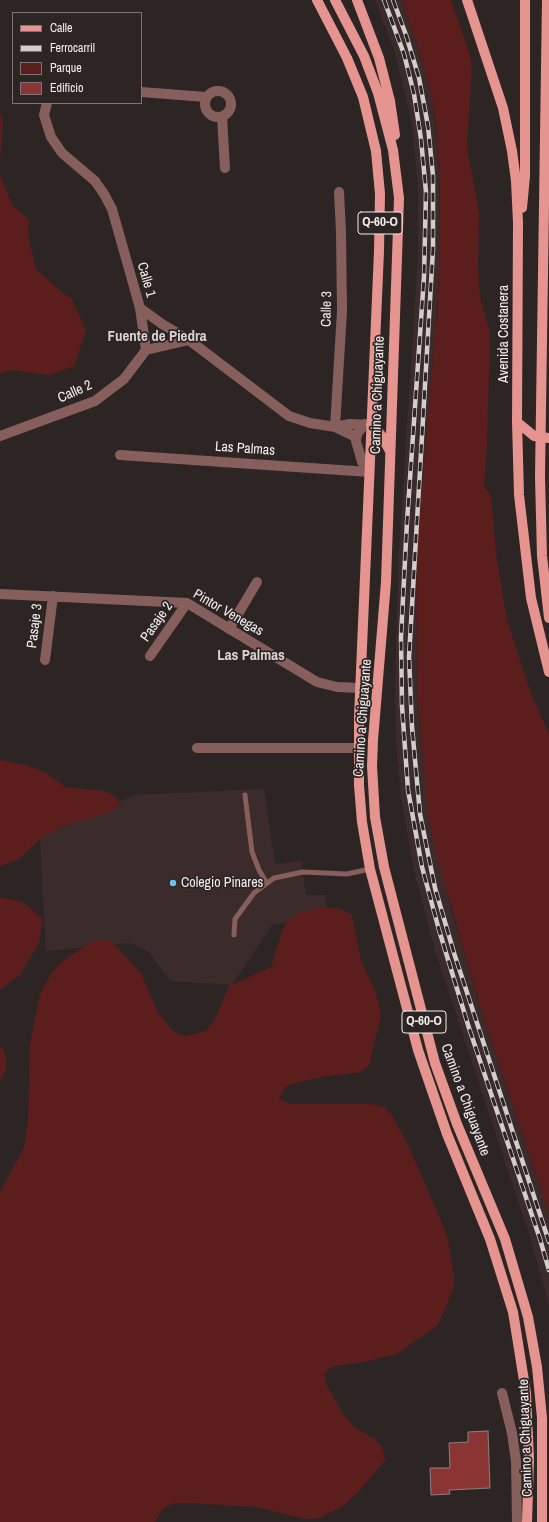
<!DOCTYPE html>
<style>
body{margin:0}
#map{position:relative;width:549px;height:1522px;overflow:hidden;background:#2d2524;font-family:"Archivo Narrow",sans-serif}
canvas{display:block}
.legend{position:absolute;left:12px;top:12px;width:130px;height:92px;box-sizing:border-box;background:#2d2524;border:1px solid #7d7575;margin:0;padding:5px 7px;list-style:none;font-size:12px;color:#f4eeee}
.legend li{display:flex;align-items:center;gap:8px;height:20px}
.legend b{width:20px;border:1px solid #7d7575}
</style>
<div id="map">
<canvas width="549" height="1522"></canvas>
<ul class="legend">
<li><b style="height:5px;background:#e6948f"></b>Calle</li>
<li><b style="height:5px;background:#d3cdcd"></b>Ferrocarril</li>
<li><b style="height:11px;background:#5c1d1d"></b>Parque</li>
<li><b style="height:11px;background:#8a3534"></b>Edificio</li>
</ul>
</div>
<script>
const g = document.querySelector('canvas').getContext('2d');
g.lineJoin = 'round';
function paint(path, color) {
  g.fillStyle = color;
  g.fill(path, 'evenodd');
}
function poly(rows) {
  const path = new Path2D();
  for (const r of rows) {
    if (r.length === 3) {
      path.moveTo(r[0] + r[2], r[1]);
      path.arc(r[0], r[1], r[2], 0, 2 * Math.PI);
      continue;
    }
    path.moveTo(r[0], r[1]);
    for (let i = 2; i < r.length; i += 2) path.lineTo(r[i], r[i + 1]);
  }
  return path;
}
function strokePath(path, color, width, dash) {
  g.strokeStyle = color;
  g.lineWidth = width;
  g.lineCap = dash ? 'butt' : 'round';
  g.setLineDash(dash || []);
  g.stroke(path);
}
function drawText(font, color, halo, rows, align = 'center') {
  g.font = font + ' "Archivo Narrow",sans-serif';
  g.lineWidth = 3.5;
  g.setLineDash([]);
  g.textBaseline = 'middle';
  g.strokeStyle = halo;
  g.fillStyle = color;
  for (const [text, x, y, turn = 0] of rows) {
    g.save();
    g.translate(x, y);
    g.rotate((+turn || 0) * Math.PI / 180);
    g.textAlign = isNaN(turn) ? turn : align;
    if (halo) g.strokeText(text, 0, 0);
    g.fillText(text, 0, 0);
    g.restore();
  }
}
const built = poly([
 [375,0,402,0,419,50,432,98,438,154,440,225,438,297,416,559,417,690,422,755,449,903,479,1003,549,1215,549,1306,531,1240,435,951,414,870,401,797,396,741,395,686,399,551,418,255,418,190,413,131,407,102,394,50],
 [264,789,275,864,301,861,306,895,325,895,327,916,272,925,232,985,170,981,149,952,130,943,46,951,40,837,135,795]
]);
const green = poly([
 [402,0,451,0,470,55,472,65,467,148,479,212,478,266,480,297,490,334,487,445,484,486,491,496,496,553,507,620,531,694,549,734,549,1215,479,1003,437,857,428,816,417,690,416,559,438,297,440,191,436,124,432,98,419,50],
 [0,113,3,123,0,161],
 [0,175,12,205,29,219,28,232,30,244,36,269,63,293,72,299,86,331,74,366,50,375,11,370,0,374],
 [0,760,25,765,47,773,65,787,103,791,113,795,121,804,110,812,61,827,39,840,18,860,0,866],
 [0,898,11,899,24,903,43,919,39,943,20,975,0,990],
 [319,907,342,909,352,915,361,960,376,993,381,1015,369,1066,358,1073,327,1076,298,1082,286,1086,279,1098,289,1104,370,1104,383,1107,392,1115,409,1147,440,1218,448,1239,454,1277,453,1289,438,1325,397,1354,360,1363,334,1366,324,1373,326,1384,343,1413,354,1427,375,1439,382,1447,385,1460,360,1490,342,1507,319,1518,306,1519,256,1507,187,1503,174,1503,163,1509,155,1522,0,1522,0,1192,24,1147,28,1120,30,1044,40,994,51,973,68,957,92,942,103,939,113,943,141,973,158,1012,173,1031,184,1036,195,1034,207,1030,215,1020,229,986,271,967,282,931,288,921,297,914],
 [0,1048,3,1048,6,1060,5,1071,0,1081]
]);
const building = poly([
 [488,1431,490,1488,449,1490,450,1494,431,1495,430,1468,450,1468,449,1443,468,1442,468,1432,488,1431]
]);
const lane = poly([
 [245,795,252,852,259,870,266,882],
 [234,935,235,919,254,893,274,878,303,872,347,874,370,869]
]);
const street = poly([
 [218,104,13],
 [141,92,206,97],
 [47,103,44,115,51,137,62,153,95,181,104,194,112,209,140,308,162,324,189,340,289,416,310,423,335,427,350,424,371,425],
 [222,117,225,168],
 [140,308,146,350],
 [365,424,357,434,356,441,362,462,369,472],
 [335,427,342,311,341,232,339,192],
 [335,427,356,437],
 [0,436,95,401,124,379,146,350,189,340],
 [120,455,369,472],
 [0,594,187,603,317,682,337,687,360,688],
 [229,629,257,582],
 [150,656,187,603],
 [45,660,53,596],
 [197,748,358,748],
 [502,1393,512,1433,516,1461,517,1522]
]);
const primary = poly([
 [317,0,347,58,363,97,376,151,380,194,379,251,359,717,359,785,362,822,370,869,418,1050,447,1134,490,1239,513,1312,526,1393,529,1459,527,1522],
 [335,0,364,56,378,93,393,150,399,198,386,582,373,740,372,766,375,817,384,867,435,1063,457,1124,505,1239,528,1317,537,1367,542,1418,542,1522],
 [357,0,379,58,390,101,395,135],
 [467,0,503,108,512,151,516,181,518,223,517,422,519,495,531,598,549,672],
 [547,0,540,477,542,556,549,618],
 [522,208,525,176,525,0],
 [517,422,534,436,549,438],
 [371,425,381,435,390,451]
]);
const rail = poly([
 [384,0,404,54,414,94,421,139,426,192,424,277,407,522,401,637,402,706,408,790,422,867,439,930,469,1028,540,1239,549,1270],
 [393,0,406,35,419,78,428,126,433,176,433,249,409,657,412,727,420,814,435,888,454,953,549,1242]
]);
const markers = [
 [173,883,4,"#6ac3f2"]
];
const shields = [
 [380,223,44],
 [424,1022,44]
];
const shieldNames = [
 ["Q-60-O",380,223],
 ["Q-60-O",424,1022]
];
const streetNames = [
 ["Calle 1",146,280,74],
 ["Calle 3",327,309,-89],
 ["Avenida Costanera",504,334,-90],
 ["Calle 2",75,392,-24],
 ["Camino a Chiguayante",378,395,-88],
 ["Las Palmas",245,449,4],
 ["Pintor Venegas",228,613,30],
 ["Pasaje 2",157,622,-55],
 ["Pasaje 3",35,626,-83],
 ["Camino a Chiguayante",363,718,-86],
 ["Camino a Chiguayante",465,1100,70],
 ["Camino a Chiguayante",526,1438,-92]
];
const poiNames = [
 ["Colegio Pinares",181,883]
];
const neighbourhoodNames = [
 ["Fuente de Piedra",157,337],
 ["Las Palmas",251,656]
];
paint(built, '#3b2c2b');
paint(green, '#5c1d1d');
paint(building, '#8a3534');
strokePath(building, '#8b8180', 1);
strokePath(lane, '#865e5c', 5);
strokePath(street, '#865e5c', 10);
strokePath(primary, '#e6948f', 10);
strokePath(rail, '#d3cdcd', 4.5);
strokePath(rail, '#2d2524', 3, [9]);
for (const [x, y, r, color] of markers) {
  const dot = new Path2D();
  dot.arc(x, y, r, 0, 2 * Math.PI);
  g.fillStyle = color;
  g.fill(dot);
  strokePath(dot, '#2d2524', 1.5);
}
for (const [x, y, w] of shields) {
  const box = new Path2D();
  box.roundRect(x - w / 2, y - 11, w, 22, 3);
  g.fillStyle = '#2d2524';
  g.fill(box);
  strokePath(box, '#f4eeee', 1);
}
drawText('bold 13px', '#f4eeee', null, shieldNames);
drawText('14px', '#f4eeee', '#2d2524', streetNames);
drawText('14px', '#f4eeee', '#2d2524', poiNames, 'left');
drawText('bold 15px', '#ddd2d1', '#2d2524', neighbourhoodNames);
</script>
